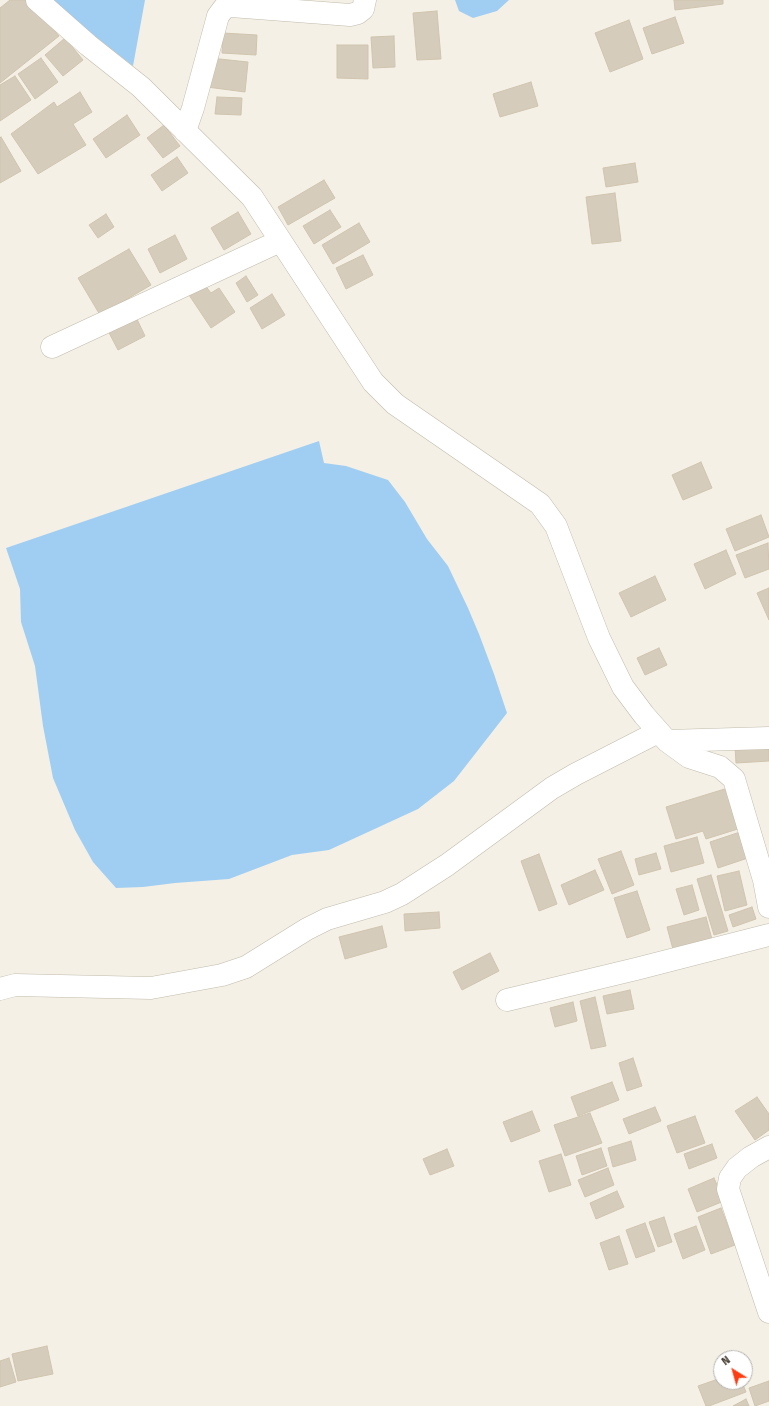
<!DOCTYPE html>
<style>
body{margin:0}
#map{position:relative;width:769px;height:1406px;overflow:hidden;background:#f4f0e6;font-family:"Fira Sans",sans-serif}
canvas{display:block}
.north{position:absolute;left:713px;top:1350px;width:40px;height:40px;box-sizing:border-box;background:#fff;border:1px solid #b5b3ae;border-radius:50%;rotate:323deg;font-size:11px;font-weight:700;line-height:16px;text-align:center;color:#474035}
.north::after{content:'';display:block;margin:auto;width:14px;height:18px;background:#ff3d12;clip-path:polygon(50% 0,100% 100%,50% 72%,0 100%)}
</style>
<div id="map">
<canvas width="769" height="1406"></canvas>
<div class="north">N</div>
</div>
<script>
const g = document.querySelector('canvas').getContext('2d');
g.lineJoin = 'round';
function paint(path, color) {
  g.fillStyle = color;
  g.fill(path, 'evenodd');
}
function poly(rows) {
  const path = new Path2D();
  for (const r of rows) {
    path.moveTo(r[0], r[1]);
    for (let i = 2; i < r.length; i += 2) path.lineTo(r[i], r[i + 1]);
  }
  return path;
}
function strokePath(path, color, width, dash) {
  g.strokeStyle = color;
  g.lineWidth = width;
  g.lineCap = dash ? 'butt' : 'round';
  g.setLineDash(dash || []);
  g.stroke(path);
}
const water = poly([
 [50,0,145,0,133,66,111,49],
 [455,0,509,0,497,11,473,18,459,11],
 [319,441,324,463,346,466,388,480,405,502,427,539,448,566,468,608,479,634,494,674,507,713,454,781,418,809,329,850,292,855,229,879,175,883,143,887,116,888,93,862,75,830,53,778,43,726,35,666,21,622,20,589,6,548]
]);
const building = poly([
 [10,0,30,0,59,36,0,83,0,8,10,0],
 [674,0,723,0,723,4,675,10,674,0],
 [437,11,441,59,417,60,413,13,437,11],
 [675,17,684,43,652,54,643,28,675,17],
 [629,20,643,59,610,72,595,33,629,20],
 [223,33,257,35,256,55,222,53,223,33],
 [394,36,395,67,373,68,371,37,394,36],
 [65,38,83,60,63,76,45,55,65,38],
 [337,45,368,45,368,79,337,78,337,45],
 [41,58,58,82,35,99,18,74,41,58],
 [210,58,248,62,245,92,207,87,210,58],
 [15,76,31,100,0,121,0,85,15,76],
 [531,82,538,106,500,117,493,94,531,82],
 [80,92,92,112,73,124,86,145,38,174,11,134,54,102,57,107,80,92],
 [217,97,242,98,241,115,215,114,217,97],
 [127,115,140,135,106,158,93,139,127,115],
 [164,125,180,146,163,158,147,138,164,125],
 [1,137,21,171,0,183,0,138,1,137],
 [177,157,188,173,162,191,151,175,177,157],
 [635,163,638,182,606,187,603,168,635,163],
 [324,180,335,198,288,225,278,207,324,180],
 [615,193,621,241,592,244,586,197,615,193],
 [330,210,341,227,314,244,303,226,330,210],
 [238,212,251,234,224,250,211,228,238,212],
 [106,214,114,227,98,238,89,225,106,214],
 [359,223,370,242,333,264,322,245,359,223],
 [175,235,187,259,160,273,148,249,175,235],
 [129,249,151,285,100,315,78,278,129,249],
 [363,255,373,275,346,289,336,268,363,255],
 [246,276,258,295,247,302,236,283,246,276],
 [204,284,211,293,219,288,235,312,211,328,189,295,204,284],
 [272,294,285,315,262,329,250,308,272,294],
 [133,311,145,336,118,350,105,325,133,311],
 [701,462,712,488,683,500,672,475,701,462],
 [761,515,769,537,735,551,726,529,761,515],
 [768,543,769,569,745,578,736,555,768,543],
 [726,550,736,574,705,589,694,564,726,550],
 [655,576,666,600,631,617,619,593,655,576],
 [769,588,769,620,757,593,769,588],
 [659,648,667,665,645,675,637,658,659,648],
 [769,745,769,761,736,763,735,747,769,745],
 [728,788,741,828,706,839,703,831,676,839,666,807,728,788],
 [743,831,751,857,718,868,710,842,743,831],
 [697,837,704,863,671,872,664,846,697,837],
 [621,851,634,885,612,894,598,859,621,851],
 [656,853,661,869,639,875,635,859,656,853],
 [539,854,557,904,539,911,521,861,539,854],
 [595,870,604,890,569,905,561,885,595,870],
 [739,871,747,905,725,911,717,876,739,871],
 [711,875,728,931,714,935,697,879,711,875],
 [692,885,699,910,684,915,676,889,692,885],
 [637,891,650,930,627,938,614,898,637,891],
 [752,907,756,919,733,927,729,915,752,907],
 [439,912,440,928,405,931,404,914,439,912],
 [706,917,713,943,674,953,667,927,706,917],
 [382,926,387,947,345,959,339,937,382,926],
 [490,953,499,971,462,990,453,972,490,953],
 [630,990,634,1009,607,1014,603,996,630,990],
 [595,997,606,1046,591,1049,580,1001,595,997],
 [573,1002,577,1021,555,1027,550,1008,573,1002],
 [633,1058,642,1086,627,1091,619,1063,633,1058],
 [612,1082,619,1100,578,1116,571,1097,612,1082],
 [757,1097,769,1114,769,1130,755,1140,735,1111,757,1097],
 [655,1107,661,1121,629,1134,623,1119,655,1107],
 [532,1111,540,1131,511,1142,503,1122,532,1111],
 [590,1113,602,1143,565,1156,554,1125,590,1113],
 [695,1116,705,1143,677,1153,667,1126,695,1116],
 [631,1141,636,1160,613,1167,608,1148,631,1141],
 [712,1144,717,1158,689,1169,684,1154,712,1144],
 [601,1148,607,1166,582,1175,576,1156,601,1148],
 [447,1149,454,1166,430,1175,423,1159,447,1149],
 [561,1154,571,1185,549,1192,539,1161,561,1154],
 [608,1168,614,1185,585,1197,578,1180,608,1168],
 [714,1178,724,1201,697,1212,688,1189,714,1178],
 [617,1191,624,1207,596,1219,590,1203,617,1191],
 [721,1208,735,1245,711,1254,698,1217,721,1208],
 [664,1217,672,1242,658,1247,649,1222,664,1217],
 [645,1223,655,1251,636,1258,626,1230,645,1223],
 [696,1226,705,1250,683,1259,674,1234,696,1226],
 [619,1236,628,1264,609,1270,600,1243,619,1236],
 [47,1346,53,1374,18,1381,12,1354,47,1346],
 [9,1358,16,1382,0,1387,0,1361,9,1358],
 [721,1378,721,1382,742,1382,746,1392,709,1406,706,1406,698,1386,721,1378],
 [769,1381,769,1401,755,1406,749,1388,769,1381],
 [746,1399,749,1406,733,1406,746,1399]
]);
const minor = poly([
 [37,0,88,45,141,87,252,197,373,382,395,404,540,504,556,526,599,638,623,687,644,715,667,741,689,757,720,767,734,779,764,880],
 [185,131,193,108,218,16,224,8,231,6,350,15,358,13,363,9,365,0],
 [52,347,280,241],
 [667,741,769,738],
 [769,879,764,880,769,907],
 [0,989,15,985,151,988,222,975,246,967,307,929,327,919,385,902,402,894,447,865,552,788,576,774,658,732],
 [507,1000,636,969,769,935],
 [769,1147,751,1157,737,1168,730,1178,728,1189,769,1312]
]);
paint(water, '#a0cef2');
paint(building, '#d6ccbb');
strokePath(building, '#d0c4ae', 1);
strokePath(minor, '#c2bbab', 23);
strokePath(minor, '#fff', 22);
</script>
